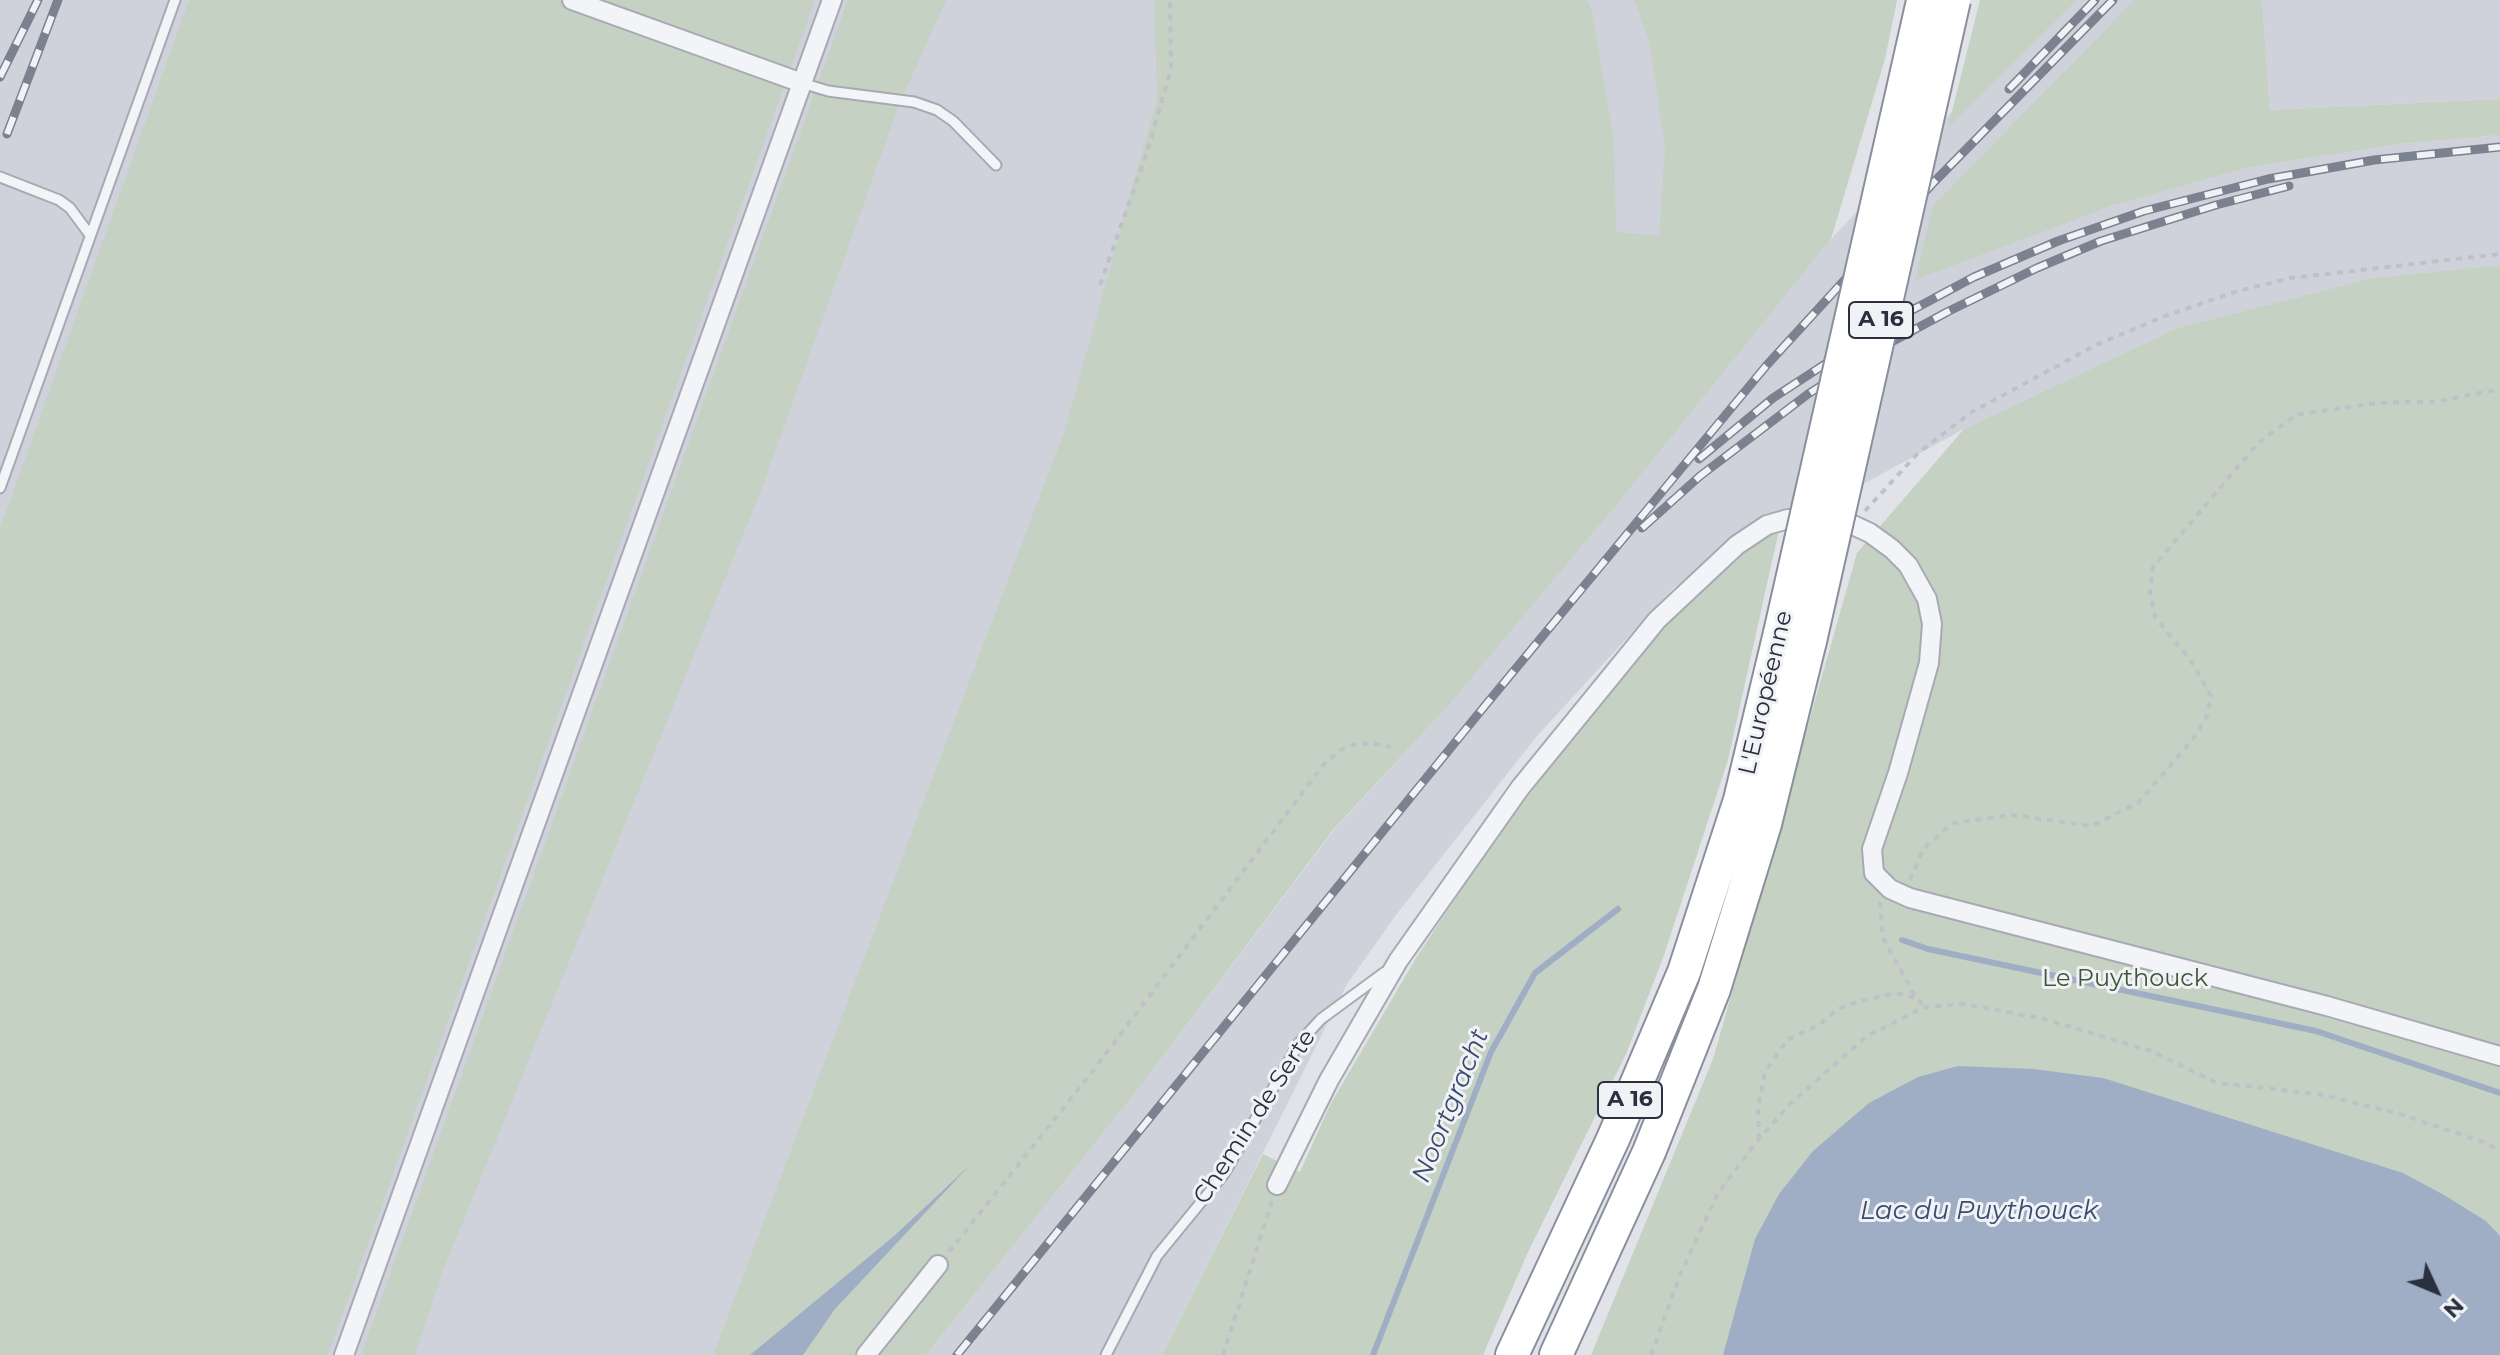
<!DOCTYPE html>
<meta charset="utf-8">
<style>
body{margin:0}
#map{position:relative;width:2500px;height:1355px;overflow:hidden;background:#e1e3e8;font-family:Montserrat,sans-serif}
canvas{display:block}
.north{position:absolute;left:2396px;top:1251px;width:80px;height:80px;-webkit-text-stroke:6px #f0f2f6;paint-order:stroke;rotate:134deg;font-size:22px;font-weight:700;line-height:32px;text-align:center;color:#2b303e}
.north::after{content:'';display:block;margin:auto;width:28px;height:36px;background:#2b303e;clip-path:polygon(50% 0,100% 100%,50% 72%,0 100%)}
</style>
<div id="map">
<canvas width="2500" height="1355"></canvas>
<div class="north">N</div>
</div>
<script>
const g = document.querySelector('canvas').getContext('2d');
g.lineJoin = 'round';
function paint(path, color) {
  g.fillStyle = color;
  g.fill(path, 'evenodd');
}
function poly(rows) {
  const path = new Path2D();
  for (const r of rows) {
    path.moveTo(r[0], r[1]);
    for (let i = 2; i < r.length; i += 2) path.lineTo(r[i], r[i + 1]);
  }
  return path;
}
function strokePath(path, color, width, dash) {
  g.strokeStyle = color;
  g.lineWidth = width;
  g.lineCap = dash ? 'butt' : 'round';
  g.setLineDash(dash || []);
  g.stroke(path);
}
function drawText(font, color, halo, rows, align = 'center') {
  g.font = font + ' Montserrat,sans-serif';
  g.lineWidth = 6;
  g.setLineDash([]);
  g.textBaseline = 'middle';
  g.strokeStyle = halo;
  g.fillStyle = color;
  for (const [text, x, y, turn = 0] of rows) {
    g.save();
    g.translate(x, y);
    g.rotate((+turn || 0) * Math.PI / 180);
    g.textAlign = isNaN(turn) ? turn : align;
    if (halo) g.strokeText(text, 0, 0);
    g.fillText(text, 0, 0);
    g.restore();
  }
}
const built = poly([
 [0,0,1799,0,1861,104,831,1355,0,1355],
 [2058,0,2134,0,2063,73,2108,207,2247,168,2398,144,2500,135,2500,265,2372,278,2177,328,1964,429,1673,588,1537,736,1396,915,1347,984,1162,1355,926,1355,1143,1083,1334,830,1451,703,1625,495,1831,239],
 [2262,0,2500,0,2500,99,2270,110]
]);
const green = poly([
 [189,0,815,0,328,1355,0,1355,0,529],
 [848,0,946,0,899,105,762,488,442,1273,415,1355,361,1355],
 [1154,0,1587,0,1592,12,1614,141,1616,232,1659,236,1665,150,1650,44,1634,0,1897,0,1885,59,1831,239,1625,495,1451,703,1333,830,1143,1083,926,1355,713,1355,1065,430,1157,99],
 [1980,0,2077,0,1948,127,1967,52],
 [2134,0,2262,0,2270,110,2500,99,2500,135,2398,144,2247,168,2108,207,1915,280,1933,206],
 [2500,265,2500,1355,1591,1355,1713,1059,1857,553,1964,429,2177,328,2372,278],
 [1779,530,1728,760,1663,958,1626,1054,1528,1252,1483,1355,1162,1355,1263,1154,1300,1172,1330,1105,1416,958,1496,837,1626,671,1668,594]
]);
const water = poly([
 [1958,1066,2033,1069,2103,1078,2403,1173,2444,1195,2486,1221,2500,1236,2500,1355,1723,1355,1755,1239,1779,1194,1813,1151,1869,1103,1918,1077],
 [969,1166,835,1309,803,1355,750,1355,894,1236]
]);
const stream = poly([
 [1902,940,1928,949,2316,1031,2500,1093],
 [1373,1355,1491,1052,1535,973,1618,909]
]);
const path = poly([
 [1100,285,1146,155,1171,69,1170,0],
 [1865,511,1919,452,1972,412,2096,345,2165,316,2238,291,2291,278,2500,254],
 [1910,880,1924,848,1953,823,2013,815,2092,826,2139,802,2193,739,2207,716,2211,696,2191,661,2155,617,2150,592,2153,567,2258,443,2296,415,2376,403,2439,401,2500,389],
 [1880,902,1882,936,1916,998,1925,1007],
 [1759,1139,1758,1107,1765,1072,1787,1040,1819,1025,1836,1010,1856,1002,1895,993,1916,998],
 [949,1252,1095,1068,1324,764,1339,751,1352,745,1370,743,1391,747],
 [1223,1355,1272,1201],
 [1651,1355,1680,1275,1718,1193,1759,1139,1790,1104,1867,1036,1925,1007,1965,1004,2044,1019,2151,1051,2217,1083,2318,1094,2400,1114,2489,1144,2500,1152]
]);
const lane = poly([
 [802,83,828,91,914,102,937,110,953,121,996,165],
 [0,177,59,200,70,208,90,235],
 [0,488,175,0],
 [1106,1355,1157,1256,1224,1174,1299,1043,1321,1019,1385,972]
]);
const street = poly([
 [572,0,802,83],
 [1277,1185,1329,1080,1398,961,1520,788,1657,620,1737,545,1767,525,1788,519,1832,521,1853,525,1870,533,1892,549,1908,565,1927,599,1932,624,1929,663,1898,773,1872,849,1874,873,1890,889,1910,898,2327,1006,2500,1056],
 [344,1355,832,0],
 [866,1355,938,1265]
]);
const highway = poly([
 [1512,1355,1613,1139,1684,972,1740,800,1780,633],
 [1556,1355,1649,1152,1714,989,1765,824,1810,641]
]);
const rail = poly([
 [0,77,38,0],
 [2009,89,2095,0],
 [7,134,58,0],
 [1699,459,1773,398,1888,323,1974,277,2058,241,2144,211,2268,179,2374,160,2500,147],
 [1642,528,1700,476,1808,394,1884,346,1949,311,2037,268,2101,241,2216,205,2289,186],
 [957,1355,1479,713,1766,366,1935,181,2113,0]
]);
const highwayBridge = poly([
 [1780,633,1923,1],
 [1810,641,1954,0]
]);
const shields = [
 [1881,320,64],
 [1630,1100,64]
];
const shieldNames = [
 ["A 16",1881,320],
 ["A 16",1630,1100]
];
const streetNames = [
 ["L'Européenne",1766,693,-77],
 ["Chemin de Serte",1255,1117,-57]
];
const parkNames = [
 ["Le Puythouck",2125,979]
];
const waterNames = [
 ["Noortgracht",1451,1106,-68],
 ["Lac du Puythouck",1979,1211]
];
paint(built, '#cfd2da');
paint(green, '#c5d1c3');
paint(water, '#9faec4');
strokePath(stream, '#9faec4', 6);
strokePath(lane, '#a7aab2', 13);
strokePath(street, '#a7aab2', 22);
strokePath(highway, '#898f9d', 36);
strokePath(path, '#bfc1c7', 4, [6, 6]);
strokePath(lane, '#f3f4f7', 9);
strokePath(street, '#f3f4f7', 18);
strokePath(highway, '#fff', 32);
strokePath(rail, '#7c8190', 9);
strokePath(rail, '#f0f2f6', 6, [18]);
strokePath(highwayBridge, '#898f9d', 36, []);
strokePath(highwayBridge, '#fff', 32);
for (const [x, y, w] of shields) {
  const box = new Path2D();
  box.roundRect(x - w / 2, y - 18, w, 36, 6);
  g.fillStyle = '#f0f2f6';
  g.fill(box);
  strokePath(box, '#2b303e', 2);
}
drawText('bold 22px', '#2b303e', null, shieldNames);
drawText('24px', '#2b303e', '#f0f2f6', streetNames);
drawText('24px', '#3c5839', '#f0f2f6', parkNames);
drawText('italic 26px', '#394c6d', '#f0f2f6', waterNames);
</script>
